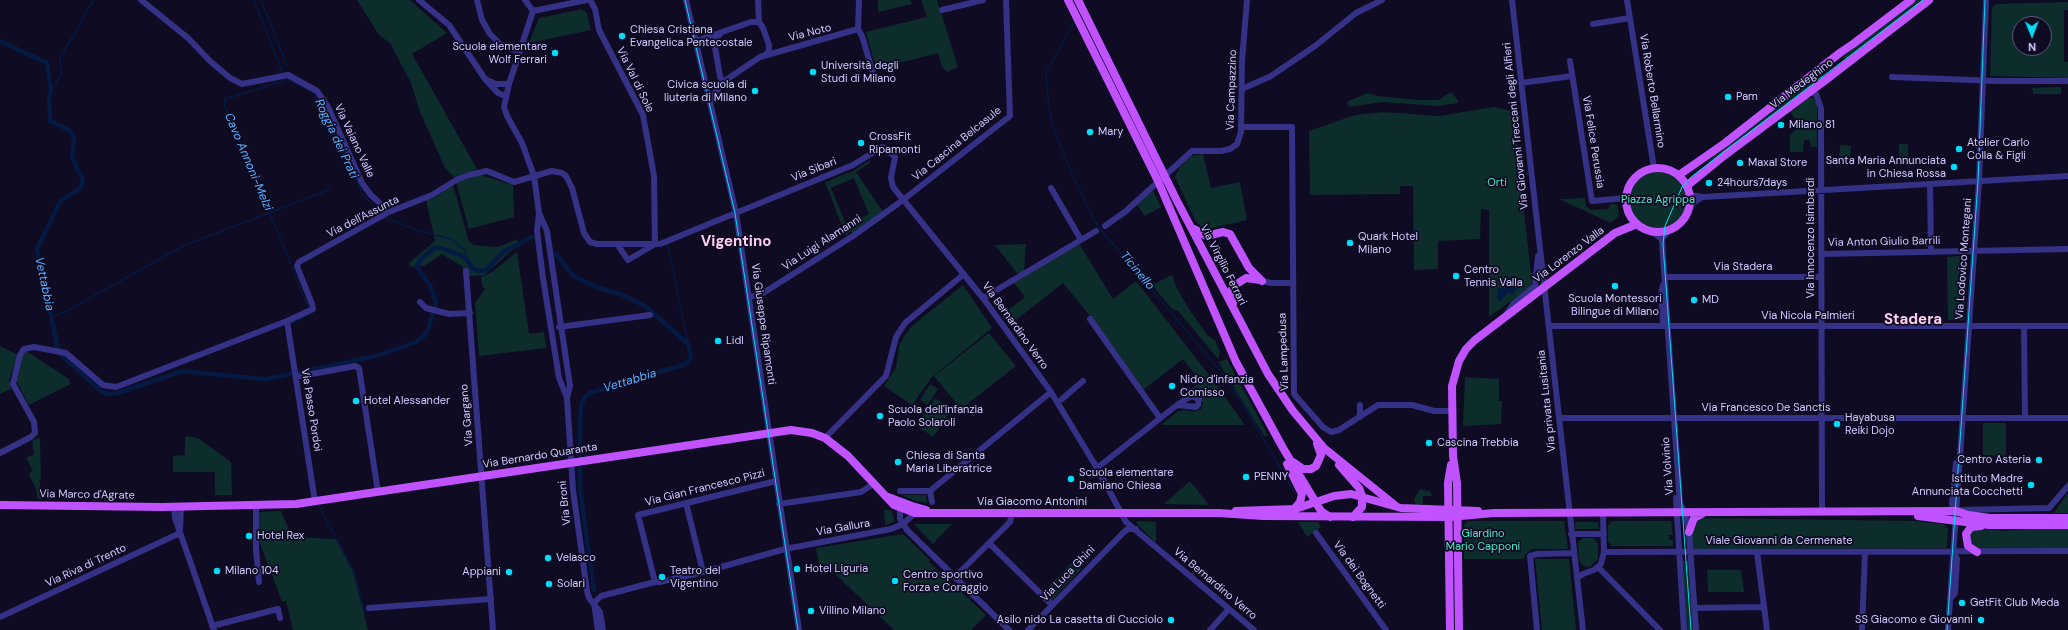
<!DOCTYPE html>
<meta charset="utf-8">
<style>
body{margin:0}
#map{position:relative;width:2068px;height:630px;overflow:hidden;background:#0f0b22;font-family:"DM Sans",sans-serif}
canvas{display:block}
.north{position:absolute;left:2012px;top:16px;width:40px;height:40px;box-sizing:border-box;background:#0f0b22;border:1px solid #5d587a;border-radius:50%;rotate:179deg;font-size:11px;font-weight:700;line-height:16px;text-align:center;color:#d2ccff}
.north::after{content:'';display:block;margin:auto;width:14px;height:18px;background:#00dcf7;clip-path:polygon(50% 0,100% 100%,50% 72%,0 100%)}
</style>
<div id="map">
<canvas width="2068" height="630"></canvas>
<div class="north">N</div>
</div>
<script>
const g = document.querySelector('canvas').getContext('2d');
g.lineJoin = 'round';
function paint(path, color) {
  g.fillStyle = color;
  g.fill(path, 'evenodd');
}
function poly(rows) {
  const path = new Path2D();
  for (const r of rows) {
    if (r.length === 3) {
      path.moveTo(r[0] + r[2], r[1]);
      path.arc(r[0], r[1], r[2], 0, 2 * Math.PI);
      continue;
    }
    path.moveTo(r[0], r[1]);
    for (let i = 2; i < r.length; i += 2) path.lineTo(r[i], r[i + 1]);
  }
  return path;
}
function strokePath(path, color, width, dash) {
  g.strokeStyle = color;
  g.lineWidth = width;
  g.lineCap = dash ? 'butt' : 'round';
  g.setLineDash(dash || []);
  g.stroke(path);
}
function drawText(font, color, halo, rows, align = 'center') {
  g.font = font + ' "DM Sans",sans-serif';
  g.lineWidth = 3.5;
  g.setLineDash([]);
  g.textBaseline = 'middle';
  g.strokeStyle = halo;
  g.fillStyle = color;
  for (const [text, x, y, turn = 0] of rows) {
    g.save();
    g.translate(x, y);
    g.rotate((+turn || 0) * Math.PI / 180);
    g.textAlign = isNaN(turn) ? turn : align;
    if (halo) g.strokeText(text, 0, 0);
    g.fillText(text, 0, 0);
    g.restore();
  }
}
const green = poly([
 [357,0,410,0,447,33,412,54,477,169,454,177,445,168,420,112,411,83,390,43,379,35],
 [878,0,910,0,912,4,878,12],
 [921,0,937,0,958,67,947,72,942,67,938,53,876,69,866,32,927,17],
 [1915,0,1926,0,1847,61,1842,54],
 [2068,2,2068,10,2064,10,2064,62,2068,62,2068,78,1990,76,1992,7,1996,4],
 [2020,24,2044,24,2044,48,2020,48],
 [582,9,587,13,591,30,529,43,539,18],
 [1820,72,1825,78,1712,164,1707,157],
 [2061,87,2061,94,2033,94,2033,90,2030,88],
 [1451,92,1458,100,1458,103,1438,106,1382,102,1349,107,1347,102,1367,93,1378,96,1417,100,1438,100],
 [1808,98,1813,98,1817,103,1817,147,1812,147,1809,140,1804,140,1803,152,1790,152,1790,135,1800,125,1790,112],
 [1494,107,1513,111,1531,275,1533,276,1532,283,1529,288,1489,317,1489,210,1481,209,1480,239,1438,241,1438,269,1414,270,1413,186,1400,186,1400,194,1310,195,1309,131,1355,115,1383,112,1439,116],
 [1899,144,1908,144,1908,162,1899,162],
 [1840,145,1851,146,1850,163,1839,162],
 [1203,154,1211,188,1240,182,1247,220,1204,230,1195,220,1175,177,1179,168,1191,156],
 [870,160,870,163,856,172,883,212,873,219,868,220,868,222,854,232,849,232,846,236,825,182,831,181,831,180,847,173,851,173,851,172],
 [854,178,869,214,846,224,831,188],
 [1658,200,29],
 [480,175,513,185,514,217,469,229,456,182],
 [453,185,469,242,474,245,498,247,517,239,518,247,511,251,484,275,464,277,463,267,442,254,424,266,410,267,409,263,435,241,426,200,434,198],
 [1153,190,1161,207,1145,216,1137,205],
 [1585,198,1586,206,1591,210,1608,209,1611,204,1617,204,1619,216,1611,223,1559,199],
 [1026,244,1024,272,1019,276,995,245],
 [1080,245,1113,299,1136,281,1209,375,1245,425,1161,425,1178,411,1185,410,1194,412,1201,409,1203,403,1200,396,1193,393,1187,393,1201,382,1183,359,1143,390,1090,316,1063,283,1011,324,1003,314,1025,297,1013,282,1073,247],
 [517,252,529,334,544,332,546,348,479,356,475,303,486,288,483,288,481,277,492,272],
 [1968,255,1964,320,1948,320,1947,257],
 [1172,275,1177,288,1189,309,1207,335,1215,340,1220,352,1218,359,1178,311,1172,309,1152,285],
 [963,285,992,328,932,377,912,405,884,386,896,368,899,346,905,335,913,325],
 [989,333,1016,366,961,409,934,376],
 [0,346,18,355,9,380,11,389,0,394],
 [26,351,69,379,71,384,29,405,16,380,23,354],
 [1227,359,1268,435,1265,437,1218,362],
 [1465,377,1499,379,1499,401,1502,401,1501,424,1463,426],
 [930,384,938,389,928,405,920,400],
 [935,398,952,409,933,437,917,426],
 [1983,423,2006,423,2006,456,1983,455],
 [188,436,198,438,231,462,232,495,215,495,215,472,173,472,173,456,185,455,185,437],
 [40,437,41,479,39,479,43,499,38,499,36,489,30,477,29,473,33,471,26,458,34,454,32,441],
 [1190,481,1209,505,1165,504,1165,503],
 [1420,489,1430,491,1432,496,1423,496,1423,504,1416,505,1414,499],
 [2068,493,2068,513,2054,513,2062,501],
 [901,495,926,495,927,503,915,501],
 [884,510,890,510,893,514,894,520,892,523,885,525],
 [281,511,292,537,336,539,353,572,368,630,293,630,286,601,282,602,258,538,259,512],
 [1697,518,1915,521,1943,524,1948,528,1947,548,1692,549,1690,524],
 [1137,521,1156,522,1156,543,1136,523],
 [1468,521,1564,521,1568,549,1532,549,1525,555,1524,559,1464,559,1464,525],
 [1612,521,1671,521,1673,535,1669,535,1669,540,1673,540,1673,546,1612,546,1608,541,1608,525],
 [1298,522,1318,522,1321,527,1307,537],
 [1575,522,1598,522,1599,529,1575,529],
 [914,524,952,524,933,544],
 [1976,528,2005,531,2028,529,2068,529,2068,548,1975,548,1970,540,1970,532],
 [903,534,930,560,929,562,986,615,971,630,894,630,833,572,821,574,816,548],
 [1583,538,1594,538,1598,544,1598,559,1590,567,1583,566,1579,560,1578,542],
 [1535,559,1569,559,1576,630,1542,630],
 [1074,560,1082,568,1051,601,1043,593],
 [1681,561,1688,561,1694,630,1686,630],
 [1707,570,1741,570,1744,592,1708,592]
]);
const water = poly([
 [1511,286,1514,288,1518,286,1519,287,1513,294,1507,293,1501,301,1497,300,1498,289]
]);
const stream = poly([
 [254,0,283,74],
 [261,0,287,66],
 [1073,24,1046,73,1049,109,1054,130,1072,174,1095,221,1102,231,1219,369,1243,404,1295,493],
 [285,77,284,81,225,99,224,104,291,264],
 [287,78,314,93,363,195,380,211],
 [51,91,61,75,60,57,80,25,86,11,94,0],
 [386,217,415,230,451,239,466,251,465,257],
 [668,245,688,344],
 [292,267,309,309],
 [51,317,65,312,183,246,331,189],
 [290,324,311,313],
 [320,508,354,572,365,613]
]);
const canal = poly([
 [0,41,47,63,51,91,49,96,50,121,71,131,74,141,72,157,83,181,80,189,61,200,37,249,58,349],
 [556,254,573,276,596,287,623,295,645,306,688,344,691,357,686,364,590,393,584,398,581,407,580,421,580,489,594,590],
 [59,353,102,392,109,394,118,393,182,371,263,379],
 [300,372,376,356,416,342,424,336,429,327,436,303,431,287,417,267,420,260,434,248,441,248,465,257,473,269,480,271,486,270,503,252,532,237],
 [267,379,290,374]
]);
const minor = poly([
 [141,0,188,38,210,61,230,78,242,84,288,75,317,91,328,107,362,183,370,194,389,212],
 [419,0,449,25,485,79,498,93,505,96],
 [477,0,482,20,490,34,500,44,519,52],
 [525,0,533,11],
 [590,0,595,9,599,30,643,115,654,176,655,244],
 [686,0,736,213,799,630],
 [758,0,759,22,763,28,769,45,769,51,766,54],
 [1512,0,1583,630],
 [1627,0,1654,168],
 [942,10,983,0],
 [533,11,509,84,504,107,507,116,522,143,534,176,539,213,537,231,543,278,559,378,567,398],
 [533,11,587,0],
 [1593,24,1630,18],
 [858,29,862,36,873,73],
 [858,29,859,0],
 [720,34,714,41,720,77,723,82],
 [696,41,751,22,759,22],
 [1570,61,1592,201,1626,198],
 [1892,77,1998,81,2068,81],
 [487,80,496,84,509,84],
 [1521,83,1572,76],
 [1242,89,1271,76,1315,46,1356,13,1382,0],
 [1808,92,1816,94,1821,108,1822,511],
 [710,100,723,82,760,57,858,29],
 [1241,127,1292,127,1294,394,1323,427,1331,432,1339,430,1378,405,1412,405,1434,411,1453,411],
 [1930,184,1931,251],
 [1051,188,1081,240],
 [1690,195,1703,197,2068,176],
 [1690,205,1701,198],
 [539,213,547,231,570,386,567,398,573,490,587,591,589,598,600,612,603,630],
 [1105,226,1126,211,1192,151,1221,151,1230,149,1237,144,1241,132,1242,61,1247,0],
 [1669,230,1662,239,1668,331,1680,504,1685,513,1689,532,1696,630],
 [1652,232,1662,239],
 [617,244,628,260,655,244],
 [1821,254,2068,249],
 [466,271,493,630],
 [1665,277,1821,277],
 [1262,281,1271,283,1293,283],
 [749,297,760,295,853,236,903,200,1010,116,1006,0],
 [983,298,1096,231],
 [420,302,426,308,449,314,470,313],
 [1507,313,1514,303,1535,286,1538,256],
 [1090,319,1160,418],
 [287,321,315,502],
 [1549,326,2068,326],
 [1662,326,1663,322,1661,295,1663,285],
 [2024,326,2025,417],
 [559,327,650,315],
 [296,377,355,366,359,368,378,492],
 [1191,396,1199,399,1198,405,1196,407,1177,405,1191,396],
 [1062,399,1083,381],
 [1360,405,1360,417],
 [1559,418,2068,418],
 [825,438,886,376,896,337,905,323,964,274],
 [0,453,31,437,35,433,34,422,13,384,20,355,24,349,34,347,66,353,103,385,116,387,287,321,313,309,312,304,297,266,299,262,389,212,432,195,458,179,469,175,487,171,514,182,552,171,562,173,566,176,572,188,584,233,590,242,597,244,660,244,853,165,882,147,885,148,895,157,891,178,893,187,983,298,1051,392,1097,468,1126,522],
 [1956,463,1952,504,1956,510],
 [1097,468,1177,405],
 [900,491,930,491],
 [930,491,1051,392],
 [930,491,932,502],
 [1676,498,1684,630],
 [686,503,703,572],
 [779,504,861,492,875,483],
 [256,505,256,549,259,582],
 [174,507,175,518,214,630],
 [900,509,900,519,907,530,1009,630],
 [1960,510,2049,508,2068,486],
 [1126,522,1254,630],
 [180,529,181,507],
 [1316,533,1386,630],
 [1571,534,1604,534],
 [989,543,1052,605],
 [1604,552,2068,551],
 [1757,552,1767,630],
 [1599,568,1660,630],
 [955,577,1010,522,1012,513],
 [1577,578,1583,574,1594,570,1601,564,1604,552,1603,513],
 [655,582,638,515,776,481],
 [1950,599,1955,593,1957,559,1953,552],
 [369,608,491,599],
 [1694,608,1764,607],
 [0,617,180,533],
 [212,626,278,609,280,618],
 [598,630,594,603,601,596,655,582,660,582,703,572,785,549,891,529,903,524,915,513],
 [1028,630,1124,532,1128,529,1136,529],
 [1210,630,1229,609],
 [1537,630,1530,556,1537,554,1574,553],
 [1862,630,1865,552],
 [1948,630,1979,181,1986,0]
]);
const major = poly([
 [1068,0,1158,181,1236,362,1283,448,1321,511,1330,517],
 [1078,0,1176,199,1268,374,1293,411,1324,448,1396,506],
 [1658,200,32],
 [1679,175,1725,143,1841,52,1853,44,1911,0],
 [1687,186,1725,155,1827,79,1929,0],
 [1194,229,1206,236,1223,232,1230,234,1249,268,1262,281],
 [1233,303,1231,291,1235,285,1246,278,1260,280],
 [1293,462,1303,469,1311,469,1316,466,1321,455,1317,444],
 [1287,464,1302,494,1300,502,1294,509],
 [1339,465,1359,488,1362,496,1362,507,1353,517],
 [888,497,912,506,926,510],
 [0,505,162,507,296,504,791,430,812,433,825,438,848,456,894,505,915,513,1219,513,1263,516,1449,517,1494,513,1956,511,1968,515,1990,518,2068,518],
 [1236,511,1295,509,1334,496,1351,494,1401,508,1478,511],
 [1918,516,1989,525,2068,525],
 [1689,532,1694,518,1702,514],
 [1977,552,1968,546,1966,534,1971,527,1981,526],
 [1450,630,1448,483,1451,465],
 [1459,630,1457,483,1453,456,1452,386,1459,361,1466,349,1475,340,1615,233,1637,224]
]);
const tram = poly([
 [685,0,735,213,798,630],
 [1691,630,1663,244,1665,226,1682,187,1691,177,1923,0],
 [1947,630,1978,181,1985,0]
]);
const markers = [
 [622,36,4,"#00dcf7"],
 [555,53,4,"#00dcf7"],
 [813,72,4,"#00dcf7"],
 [755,91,4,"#00dcf7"],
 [1728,97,4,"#00dcf7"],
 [1781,125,4,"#00dcf7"],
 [1090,132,4,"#00dcf7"],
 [861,143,4,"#00dcf7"],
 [1959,149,4,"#00dcf7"],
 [1740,163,4,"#00dcf7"],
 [1954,167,4,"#00dcf7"],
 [1709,183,4,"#00dcf7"],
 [1350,243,4,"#00dcf7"],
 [1456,276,4,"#00dcf7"],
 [1615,286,4,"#00dcf7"],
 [1694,300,4,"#00dcf7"],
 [718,341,4,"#00dcf7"],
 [1172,386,4,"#00dcf7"],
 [356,401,4,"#00dcf7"],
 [880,416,4,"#00dcf7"],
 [1837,424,4,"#00dcf7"],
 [1429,443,4,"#00dcf7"],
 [2039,460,4,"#00dcf7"],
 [898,462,4,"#00dcf7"],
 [1246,477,4,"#00dcf7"],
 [1071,479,4,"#00dcf7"],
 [2031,485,4,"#00dcf7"],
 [249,536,4,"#00dcf7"],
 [548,558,4,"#00dcf7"],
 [797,569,4,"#00dcf7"],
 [217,571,4,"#00dcf7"],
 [509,572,4,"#00dcf7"],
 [662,577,4,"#00dcf7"],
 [895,581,4,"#00dcf7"],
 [549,584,4,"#00dcf7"],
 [1962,603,4,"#00dcf7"],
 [811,611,4,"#00dcf7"],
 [1171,620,4,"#00dcf7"],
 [1981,620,4,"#00dcf7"]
];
const poiNames = [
 ["Chiesa Cristiana",630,30],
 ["Evangelica Pentecostale",630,43],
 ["Scuola elementare",547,47,"right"],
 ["Wolf Ferrari",547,60,"right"],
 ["Università degli",821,66],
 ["Studi di Milano",821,79],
 ["Civica scuola di",747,85,"right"],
 ["liuteria di Milano",747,98,"right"],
 ["Pam",1736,97],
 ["Milano 81",1789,125],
 ["Mary",1098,132],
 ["CrossFit",869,137],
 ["Ripamonti",869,150],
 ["Atelier Carlo",1967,143],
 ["Colla & Figli",1967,156],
 ["Santa Maria Annunciata",1946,161,"right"],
 ["in Chiesa Rossa",1946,174,"right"],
 ["Maxal Store",1748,163],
 ["24hours7days",1717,183],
 ["Quark Hotel",1358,237],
 ["Milano",1358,250],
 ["Centro",1464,270],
 ["Tennis Valla",1464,283],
 ["Scuola Montessori",1615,299,"center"],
 ["Bilingue di Milano",1615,312,"center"],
 ["MD",1702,300],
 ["Lidl",726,341],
 ["Nido d'infanzia",1180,380],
 ["Comisso",1180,393],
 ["Hotel Alessander",364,401],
 ["Scuola dell'infanzia",888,410],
 ["Paolo Solaroli",888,423],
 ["Hayabusa",1845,418],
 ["Reiki Dojo",1845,431],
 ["Cascina Trebbia",1437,443],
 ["Chiesa di Santa",906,456],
 ["Maria Liberatrice",906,469],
 ["Centro Asteria",2031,460,"right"],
 ["Scuola elementare",1079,473],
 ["Damiano Chiesa",1079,486],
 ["PENNY",1254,477],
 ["Istituto Madre",2023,479,"right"],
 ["Annunciata Cocchetti",2023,492,"right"],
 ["Hotel Rex",257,536],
 ["Velasco",556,558],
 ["Hotel Liguria",805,569],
 ["Milano 104",225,571],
 ["Teatro del",670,571],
 ["Vigentino",670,584],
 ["Appiani",501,572,"right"],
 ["Centro sportivo",903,575],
 ["Forza e Coraggio",903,588],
 ["Solari",557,584],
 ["GetFit Club Meda",1970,603],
 ["Villino Milano",819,611],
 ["Asilo nido La casetta di Cucciolo",1163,620,"right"],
 ["SS Giacomo e Giovanni",1973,620,"right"]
];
const streetNames = [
 ["Via Noto",810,33,-14],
 ["Via Val di Sole",635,80,64],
 ["Via Medeghino",1802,84,-37],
 ["Via Campazzino",1232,90,-88],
 ["Via Roberto Bellarmino",1652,91,81],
 ["Via Giovanni Treccani degli Alfieri",1516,126,-96],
 ["Via Vaiano Valle",354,141,65],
 ["Via Felice Perussia",1593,142,81],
 ["Via Cascina Belcasule",957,144,-39],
 ["Via Sibari",814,170,-22],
 ["Via dell'Assunta",363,217,-27],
 ["Via Innocenzo Isimbardi",1811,238,-90],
 ["Via Anton Giulio Barrili",1884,242,-1],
 ["Via Luigi Alamanni",822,243,-33],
 ["Via Lorenzo Valla",1569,255,-37],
 ["Via Lodovico Montegani",1964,259,-86],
 ["Via Virgilio Ferrari",1223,265,63],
 ["Via Stadera",1743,267],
 ["Via Nicola Palmieri",1808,316],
 ["Via Giuseppe Ripamonti",763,324,82],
 ["Via Bernardino Verro",1015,326,54],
 ["Via Lampedusa",1284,352,-92],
 ["Via privata Lusitania",1547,401,-96],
 ["Via Francesco De Sanctis",1766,408],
 ["Via Passo Pordoi",311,410,81],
 ["Via Gargano",467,415,-95],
 ["Via Bernardo Quaranta",540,456,-9],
 ["Via Volvinio",1668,466,-94],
 ["Via Gian Francesco Pizzi",705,488,-14],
 ["Via Marco d'Agrate",87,495,1],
 ["Via Giacomo Antonini",1032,502],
 ["Via Broni",565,503,-96],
 ["Via Gallura",843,528,-10],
 ["Viale Giovanni da Cermenate",1779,541],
 ["Via Riva di Trento",86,566,-25],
 ["Via Luca Ghini",1068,574,-46],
 ["Via dei Bognetti",1359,575,54],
 ["Via Bernardino Verro",1215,584,40]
];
const parkNames = [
 ["Orti",1497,183],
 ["Piazza Agrippa",1658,200],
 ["Giardino",1483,534],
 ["Mario Capponi",1483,547]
];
const waterNames = [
 ["Roggia dei Prati",336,139,65],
 ["Cavo Annoni-Melzi",248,162,67],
 ["Ticinello",1137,271,50],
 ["Vettabbia",44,284,78],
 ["Vettabbia",630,381,-17]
];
const districtNames = [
 ["Vigentino",736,242],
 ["Stadera",1913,320]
];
paint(green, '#0d2c2c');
paint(water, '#041a42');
strokePath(stream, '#041a42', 1.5);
strokePath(canal, '#041a42', 4.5);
strokePath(minor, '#353186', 6);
strokePath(major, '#c053ff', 8);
strokePath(tram, '#00dcf7', 1);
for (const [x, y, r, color] of markers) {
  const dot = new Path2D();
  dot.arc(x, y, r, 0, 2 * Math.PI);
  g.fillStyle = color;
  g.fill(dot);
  strokePath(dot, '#0f0b22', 1.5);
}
drawText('11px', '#d2ccff', '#0f0b22', poiNames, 'left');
drawText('11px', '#d2ccff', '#0f0b22', streetNames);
drawText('11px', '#4cebc5', '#0f0b22', parkNames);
drawText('italic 12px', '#5ab1ff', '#0f0b22', waterNames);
drawText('bold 15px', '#ffceed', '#0f0b22', districtNames);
</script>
